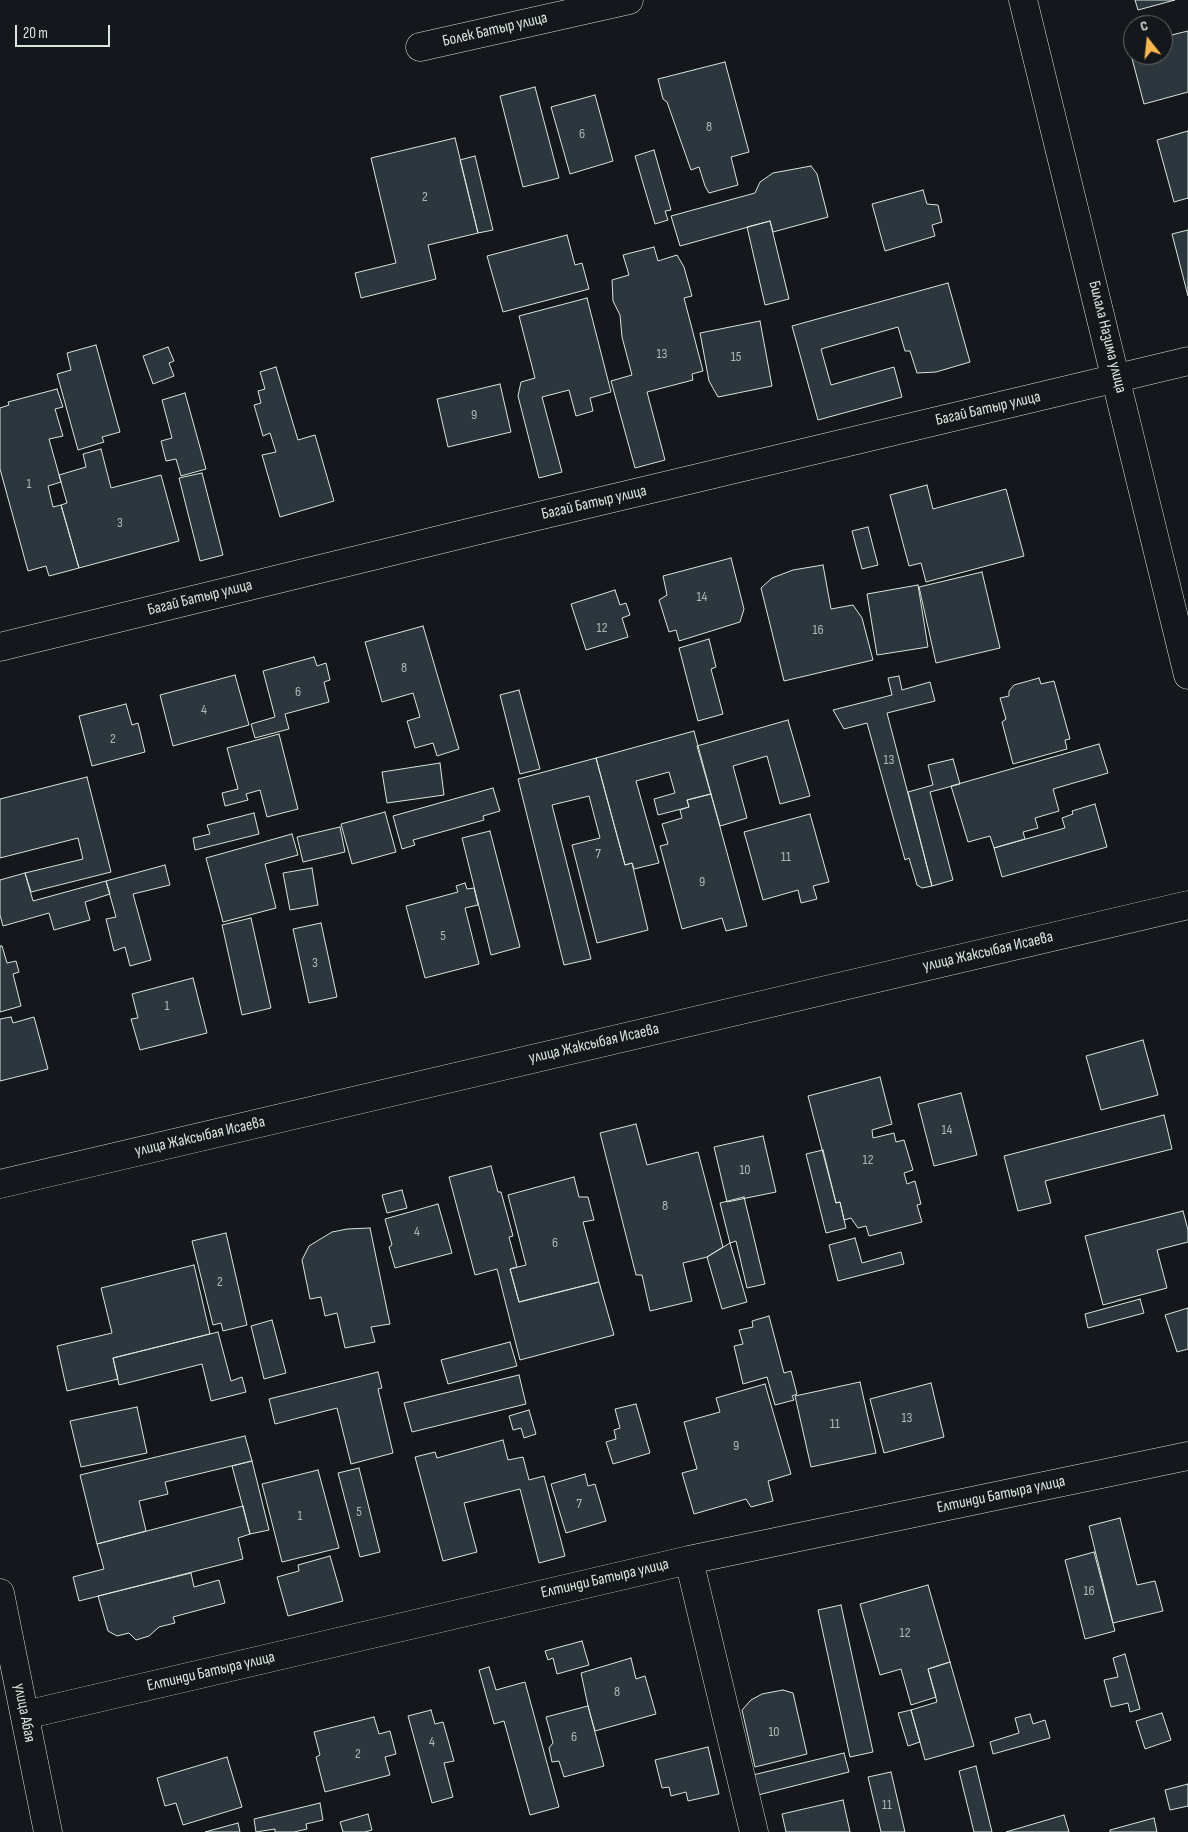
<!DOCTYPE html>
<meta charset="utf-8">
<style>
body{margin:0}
#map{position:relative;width:1188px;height:1832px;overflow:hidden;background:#14181c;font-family:"Sofia Sans Condensed",sans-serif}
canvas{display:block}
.north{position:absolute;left:1123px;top:15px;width:50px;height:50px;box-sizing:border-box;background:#14181c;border:1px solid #626a69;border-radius:50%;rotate:344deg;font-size:14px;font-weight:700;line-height:20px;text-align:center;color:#d8e6dc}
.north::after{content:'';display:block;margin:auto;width:18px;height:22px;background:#ffb74d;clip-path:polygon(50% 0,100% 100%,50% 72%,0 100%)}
.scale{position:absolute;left:15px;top:25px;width:95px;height:22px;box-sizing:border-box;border:2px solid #d8e6dc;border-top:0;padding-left:6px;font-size:15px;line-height:18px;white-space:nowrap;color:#d8e6dc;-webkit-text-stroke:4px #14181c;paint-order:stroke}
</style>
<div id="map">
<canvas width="1188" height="1832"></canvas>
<div class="north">С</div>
<div class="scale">20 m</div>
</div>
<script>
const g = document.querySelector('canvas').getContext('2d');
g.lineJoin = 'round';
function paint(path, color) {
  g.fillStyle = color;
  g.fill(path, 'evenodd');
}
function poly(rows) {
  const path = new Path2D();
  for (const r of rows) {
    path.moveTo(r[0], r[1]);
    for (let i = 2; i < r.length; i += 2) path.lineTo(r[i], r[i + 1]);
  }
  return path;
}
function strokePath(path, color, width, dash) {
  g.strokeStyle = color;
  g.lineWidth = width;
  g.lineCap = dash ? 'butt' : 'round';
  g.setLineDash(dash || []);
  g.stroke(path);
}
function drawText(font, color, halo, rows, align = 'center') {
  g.font = font + ' "Sofia Sans Condensed",sans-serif';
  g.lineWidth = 4;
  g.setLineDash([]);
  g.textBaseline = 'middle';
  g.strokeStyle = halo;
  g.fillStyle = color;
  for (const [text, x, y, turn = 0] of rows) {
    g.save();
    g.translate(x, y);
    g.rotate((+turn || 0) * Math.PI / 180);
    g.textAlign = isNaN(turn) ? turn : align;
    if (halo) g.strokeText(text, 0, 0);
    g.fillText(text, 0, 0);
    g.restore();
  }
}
const building = poly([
 [1135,0,1175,0,1138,10,1135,0],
 [1188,31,1188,92,1144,104,1129,47,1133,46,1133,55,1163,55,1163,37,1188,31],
 [725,62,749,152,731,157,738,185,709,193,705,186,699,167,691,170,667,102,663,99,658,79,725,62],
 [535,87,559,178,523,187,500,96,535,87],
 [595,95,613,161,570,174,551,107,595,95],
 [1188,131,1188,198,1174,202,1157,140,1188,131],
 [455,138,478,233,428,245,436,279,361,298,355,273,396,263,371,158,455,138],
 [654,150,671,210,665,211,668,220,655,224,635,156,654,150],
 [475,156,493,230,478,233,460,160,475,156],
 [811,166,817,174,828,217,773,232,770,221,680,246,671,216,755,193,760,182,773,173,811,166],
 [923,190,927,204,938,205,942,222,932,225,935,236,885,251,872,204,923,190],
 [770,221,789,299,765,305,747,227,770,221],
 [1188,230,1188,296,1172,234,1188,230],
 [567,235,575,265,582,263,589,289,503,312,487,256,567,235],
 [654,247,658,261,677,255,684,267,692,296,684,298,703,371,692,374,693,380,647,392,665,460,635,468,611,381,632,375,622,337,620,315,613,301,612,280,629,275,623,255,654,247],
 [948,283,970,362,936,372,917,373,910,351,905,351,898,327,821,349,831,385,894,367,902,397,818,420,792,326,948,283],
 [587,298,611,392,590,398,593,411,576,416,569,390,542,397,562,472,539,478,518,396,521,382,535,378,519,316,587,298],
 [760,321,772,386,718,397,709,381,700,333,760,321],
 [96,345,120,432,102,437,104,442,78,450,57,374,71,370,67,353,96,345],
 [168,347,174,361,169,363,174,376,153,384,143,356,168,347],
 [276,367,298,440,315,435,334,501,280,517,262,455,276,452,270,433,263,436,254,405,261,403,258,391,265,389,260,372,276,367],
 [500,384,511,432,448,447,437,399,500,384],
 [57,389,63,407,55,409,63,436,49,439,61,482,48,486,53,507,61,505,79,568,49,576,46,566,28,571,0,469,0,408,9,405,8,402,57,389],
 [185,393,206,469,181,476,176,459,166,461,161,441,172,438,162,400,185,393],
 [101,449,111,488,161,475,179,541,79,568,61,505,67,503,59,475,86,467,83,454,101,449],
 [202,473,223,555,200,561,179,478,202,473],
 [927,485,933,509,1006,489,1024,556,926,582,921,563,909,566,890,495,927,485],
 [868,527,878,565,862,569,852,531,868,527],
 [731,558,744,609,740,622,679,641,676,630,669,632,659,600,667,595,663,576,731,558],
 [823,565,831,609,853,605,862,618,873,660,784,681,761,588,772,578,793,570,823,565],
 [982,572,1000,648,936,663,919,587,982,572],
 [918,585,928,647,877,655,867,594,918,585],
 [615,590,620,605,626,603,630,615,622,618,628,637,586,650,571,604,615,590],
 [423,626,459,749,437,756,433,743,415,748,407,721,420,717,413,693,382,702,365,642,423,626],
 [709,639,716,667,711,669,723,714,698,721,679,648,709,639],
 [314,657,317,666,326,663,330,680,324,682,329,702,285,714,289,729,255,738,251,724,275,717,263,671,314,657],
 [235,675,249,725,173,746,160,695,235,675],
 [899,676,902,690,930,682,935,701,887,713,932,886,922,888,917,885,909,858,905,860,867,723,844,729,833,710,892,695,888,678,899,676],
 [1039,678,1041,684,1054,681,1070,739,1065,740,1067,749,1013,764,1002,722,1006,719,1000,698,1009,696,1009,691,1014,685,1039,678],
 [519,690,540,769,520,774,500,695,519,690],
 [126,704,132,725,138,723,145,752,92,766,79,716,126,704],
 [788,720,810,796,780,804,767,756,733,766,747,818,720,826,697,746,788,720],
 [694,731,711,794,687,800,689,807,658,815,654,799,675,793,669,772,636,781,659,863,634,869,632,863,625,865,596,758,694,731],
 [279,734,298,809,267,817,260,790,246,794,248,800,225,806,222,793,238,789,227,748,279,734],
 [1099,744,1108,773,1053,789,1059,811,1035,818,1038,828,1023,832,1025,839,994,848,990,836,968,842,951,786,1099,744],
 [596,758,625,865,632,863,648,930,597,943,572,845,600,838,589,796,552,805,591,959,564,965,518,779,596,758],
 [953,759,960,784,930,792,953,880,932,886,908,792,933,785,928,765,953,759],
 [440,763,444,795,387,803,382,772,440,763],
 [87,777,111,872,31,892,25,873,83,859,78,838,0,858,0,799,87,777],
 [493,788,500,811,483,816,484,820,413,840,415,845,402,849,393,816,493,788],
 [711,794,747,926,726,931,722,918,682,929,660,846,668,844,662,824,682,818,680,810,689,807,687,800,711,794],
 [1095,804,1107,847,1002,877,994,848,1065,828,1062,818,1073,814,1072,811,1095,804],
 [385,812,396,852,352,864,341,824,385,812],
 [254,813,259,834,195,850,193,838,210,834,207,825,254,813],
 [810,814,829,882,813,886,817,899,801,903,798,890,763,900,744,832,810,814],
 [340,827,345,852,303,862,297,837,340,827],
 [490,831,520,947,491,955,462,838,490,831],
 [292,834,298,855,265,864,276,908,223,922,206,858,292,834],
 [165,865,170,885,133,894,151,960,130,966,125,947,114,951,106,919,116,917,106,881,165,865],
 [312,868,318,905,290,910,283,873,312,868],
 [25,873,33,901,106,881,110,894,85,902,90,920,54,930,49,913,3,926,0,915,0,880,25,873],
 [465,883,467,889,474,888,478,905,465,908,479,964,425,978,406,906,458,892,456,886,465,883],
 [251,918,271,1008,242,1015,222,925,251,918],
 [321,923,337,997,309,1003,293,929,321,923],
 [0,946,2,946,7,963,16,961,19,972,13,974,21,1006,0,1012,0,946],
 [193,978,207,1033,140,1050,131,1019,138,1018,132,994,193,978],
 [11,1017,13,1023,34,1017,48,1069,0,1081,0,1019,11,1017],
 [1143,1040,1158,1095,1101,1110,1086,1056,1143,1040],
 [880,1077,892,1124,872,1130,873,1138,894,1133,896,1142,904,1140,913,1170,904,1173,907,1184,915,1181,921,1204,917,1205,922,1222,869,1236,866,1226,858,1228,851,1218,844,1220,840,1202,836,1203,808,1096,880,1077],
 [961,1093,977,1155,934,1166,918,1104,961,1093],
 [1164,1115,1172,1149,1045,1181,1051,1203,1018,1211,1004,1156,1164,1115],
 [636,1124,647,1165,698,1152,723,1247,707,1257,683,1263,692,1301,650,1311,642,1275,636,1275,600,1133,636,1124],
 [763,1136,776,1192,727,1202,714,1147,763,1136],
 [823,1150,836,1203,840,1202,846,1228,826,1233,806,1154,823,1150],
 [491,1166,498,1192,501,1192,513,1236,509,1237,517,1267,510,1269,519,1302,599,1282,614,1335,520,1360,497,1269,475,1275,449,1177,491,1166],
 [574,1177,579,1197,588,1197,594,1220,583,1222,599,1282,519,1302,510,1269,526,1265,508,1195,574,1177],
 [402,1190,407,1208,387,1213,382,1195,402,1190],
 [744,1197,765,1284,747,1288,736,1241,730,1243,720,1203,744,1197],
 [438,1204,452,1253,395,1268,389,1247,392,1245,385,1219,438,1204],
 [1183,1211,1188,1230,1188,1242,1157,1250,1167,1288,1103,1305,1085,1236,1183,1211],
 [370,1228,390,1324,371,1327,375,1342,345,1348,337,1313,325,1316,321,1297,310,1299,302,1260,309,1246,332,1232,347,1229,370,1228],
 [226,1233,247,1325,223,1331,221,1323,213,1325,192,1241,226,1233],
 [855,1238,862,1263,901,1252,904,1264,838,1281,829,1245,855,1238],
 [730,1243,747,1302,722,1309,707,1257,730,1243],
 [194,1265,210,1334,113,1358,118,1379,67,1391,57,1346,112,1333,101,1288,194,1265],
 [1140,1299,1144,1313,1088,1328,1085,1314,1140,1299],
 [1188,1308,1188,1349,1177,1352,1165,1315,1188,1308],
 [769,1316,784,1373,791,1371,797,1394,792,1396,794,1400,775,1405,767,1377,743,1384,734,1346,743,1344,739,1330,753,1327,752,1321,769,1316],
 [272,1320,286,1373,264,1379,251,1326,272,1320],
 [218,1332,231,1381,242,1377,246,1392,211,1401,202,1364,119,1385,113,1358,218,1332],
 [510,1342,517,1366,448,1384,441,1360,510,1342],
 [378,1372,382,1388,378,1389,393,1453,351,1464,337,1408,275,1424,269,1399,378,1372],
 [519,1375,526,1404,412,1432,404,1403,519,1375],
 [860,1382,876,1453,811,1467,795,1396,860,1382],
 [931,1383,944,1437,884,1453,870,1399,931,1383],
 [765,1384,791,1474,768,1481,773,1501,751,1507,746,1499,694,1514,682,1473,697,1469,684,1422,720,1412,716,1398,765,1384],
 [636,1404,650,1453,613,1464,606,1442,616,1439,614,1430,620,1428,615,1409,636,1404],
 [137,1407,147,1453,81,1467,70,1421,137,1407],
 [529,1410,536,1434,524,1438,521,1428,513,1430,509,1416,529,1410],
 [245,1436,252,1461,165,1482,168,1494,139,1501,146,1531,97,1544,80,1475,245,1436],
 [503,1440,508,1460,523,1457,529,1480,544,1476,565,1556,539,1563,520,1489,464,1503,477,1552,443,1561,415,1457,435,1452,437,1458,503,1440],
 [252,1461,269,1530,250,1534,232,1466,252,1461],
 [359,1468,380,1552,360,1557,338,1473,359,1468],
 [318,1470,339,1548,282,1562,262,1484,318,1470],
 [585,1474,588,1486,595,1484,606,1521,566,1533,551,1484,585,1474],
 [243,1506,250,1534,238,1538,243,1559,79,1601,73,1577,104,1569,97,1544,243,1506],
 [1120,1518,1137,1585,1155,1581,1163,1611,1113,1623,1089,1526,1120,1518],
 [1094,1552,1115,1631,1085,1639,1065,1560,1094,1552],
 [330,1556,343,1601,288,1616,277,1577,299,1571,298,1565,330,1556],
 [191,1573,194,1587,219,1580,225,1603,173,1617,175,1623,159,1627,149,1636,136,1640,129,1633,117,1636,108,1631,98,1596,191,1573],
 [928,1585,950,1662,928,1669,936,1697,911,1705,901,1669,880,1675,860,1604,928,1585],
 [841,1605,873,1752,850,1757,818,1610,841,1605],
 [582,1641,589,1665,557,1674,553,1658,548,1660,545,1651,582,1641],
 [1125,1654,1140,1709,1130,1712,1128,1703,1111,1707,1104,1680,1118,1677,1113,1658,1125,1654],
 [631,1658,636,1679,645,1676,656,1714,595,1731,588,1706,581,1673,631,1658],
 [950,1662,974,1746,925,1760,911,1710,937,1702,928,1669,950,1662],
 [489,1667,496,1690,525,1682,559,1807,530,1815,504,1721,494,1724,479,1670,489,1667],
 [783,1690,793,1693,807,1754,755,1767,742,1710,751,1700,762,1694,783,1690],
 [588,1706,604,1766,564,1777,559,1761,552,1762,549,1748,553,1743,546,1717,588,1706],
 [431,1710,435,1724,443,1722,454,1761,444,1763,453,1797,432,1803,408,1716,431,1710],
 [911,1710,920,1742,908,1746,898,1713,911,1710],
 [1162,1713,1171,1740,1145,1749,1136,1721,1162,1713],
 [1030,1714,1033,1724,1045,1720,1050,1738,993,1754,990,1742,1019,1733,1015,1718,1030,1714],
 [374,1717,379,1734,390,1731,396,1754,385,1757,390,1775,325,1792,316,1757,320,1755,314,1732,374,1717],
 [708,1747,719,1794,688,1801,686,1792,671,1796,669,1787,662,1788,655,1760,708,1747],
 [844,1753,849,1772,758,1795,753,1775,844,1753],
 [227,1757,242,1807,183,1825,176,1803,165,1806,157,1778,227,1757],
 [976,1766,992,1832,974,1832,959,1771,976,1766],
 [891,1772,905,1832,881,1832,868,1777,891,1772],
 [1188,1784,1188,1806,1170,1810,1165,1790,1188,1784],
 [843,1800,850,1832,786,1832,782,1814,843,1800],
 [320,1803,323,1820,306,1824,307,1829,294,1832,275,1832,275,1829,256,1832,254,1819,320,1803],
 [368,1814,372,1830,365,1832,343,1832,340,1822,368,1814],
 [1064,1815,1069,1832,1006,1832,1064,1815],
 [1154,1818,1157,1832,1110,1832,1110,1830,1154,1818],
 [238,1823,240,1832,205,1832,238,1823]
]);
const street = poly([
 [420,47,629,0],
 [0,647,492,527,1188,361],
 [689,1560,754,1832],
 [25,1715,689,1560,1188,1456]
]);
const secondary = poly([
 [1023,0,1188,675],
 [0,1184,1188,905],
 [0,1593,48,1832]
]);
const numberNames = [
 ["8",709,127],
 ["6",582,134],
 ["2",425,197],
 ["13",662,354],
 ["15",736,357],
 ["9",474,415],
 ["1",29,484],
 ["3",120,523],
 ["14",702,597],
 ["12",602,628],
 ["16",818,630],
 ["8",404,668],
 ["6",298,692],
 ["4",204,710],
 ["2",113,739],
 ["13",889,760],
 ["7",598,854],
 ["11",786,857],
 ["9",702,882],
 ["5",443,936],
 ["3",315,963],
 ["1",167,1006],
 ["14",947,1130],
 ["12",868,1160],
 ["10",745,1170],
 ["8",665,1206],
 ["4",417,1232],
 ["6",555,1243],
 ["2",220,1282],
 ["13",907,1418],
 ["11",835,1424],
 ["9",736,1446],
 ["7",579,1504],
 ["5",359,1512],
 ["1",300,1516],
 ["16",1089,1591],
 ["12",905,1633],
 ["8",617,1692],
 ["10",774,1732],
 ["6",574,1737],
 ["4",432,1742],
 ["2",358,1754],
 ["11",887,1805]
];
const streetNames = [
 ["Болек Батыр улица",495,30,-13],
 ["Билала Назима улица",1107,337,76],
 ["Багай Батыр улица",988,409,-13],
 ["Багай Батыр улица",594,503,-13],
 ["Багай Батыр улица",200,598,-14],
 ["улица Жаксыбая Исаева",988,952,-13],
 ["улица Жаксыбая Исаева",594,1044,-13],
 ["улица Жаксыбая Исаева",200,1137,-13],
 ["Елтинди Батыра улица",1001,1495,-12],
 ["Елтинди Батыра улица",605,1579,-13],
 ["Елтинди Батыра улица",211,1672,-13],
 ["улица Абая",24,1713,79]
];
paint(building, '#2c363c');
strokePath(building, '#d8e6dc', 1);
strokePath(street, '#d8e6dc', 29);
strokePath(secondary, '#d8e6dc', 29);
strokePath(street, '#14181c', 28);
strokePath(secondary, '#14181c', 28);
drawText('14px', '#adbab4', null, numberNames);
drawText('16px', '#d8e6dc', '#14181c', streetNames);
</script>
